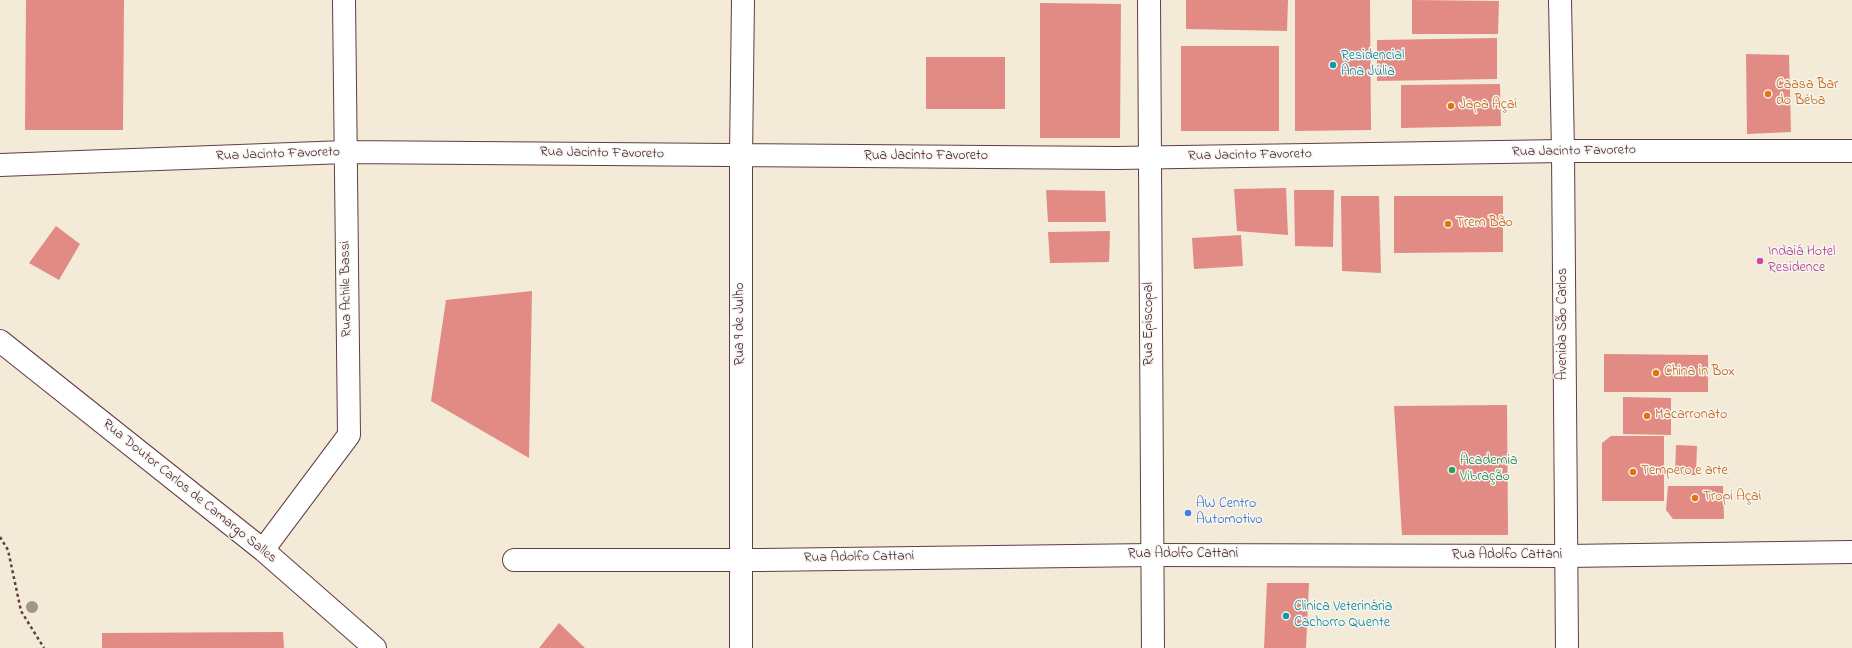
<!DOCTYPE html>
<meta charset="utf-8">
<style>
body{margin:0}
canvas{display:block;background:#f3ead8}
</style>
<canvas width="1852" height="648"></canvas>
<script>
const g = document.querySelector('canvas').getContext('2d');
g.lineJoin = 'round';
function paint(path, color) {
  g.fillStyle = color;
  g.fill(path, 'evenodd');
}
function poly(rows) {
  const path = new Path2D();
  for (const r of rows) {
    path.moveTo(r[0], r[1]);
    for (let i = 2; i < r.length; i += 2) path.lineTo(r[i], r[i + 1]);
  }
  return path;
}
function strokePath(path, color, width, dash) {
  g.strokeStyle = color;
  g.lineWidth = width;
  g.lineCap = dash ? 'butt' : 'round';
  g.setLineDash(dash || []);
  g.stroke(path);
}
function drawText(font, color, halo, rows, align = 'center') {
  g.font = font + ' "Indie Flower",sans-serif';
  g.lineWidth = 3;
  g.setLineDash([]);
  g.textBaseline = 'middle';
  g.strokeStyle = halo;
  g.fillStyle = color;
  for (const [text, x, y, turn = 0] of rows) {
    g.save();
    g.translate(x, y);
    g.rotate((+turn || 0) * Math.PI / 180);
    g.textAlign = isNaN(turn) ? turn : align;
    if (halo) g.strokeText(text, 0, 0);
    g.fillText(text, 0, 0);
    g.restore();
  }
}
const building = poly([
 [26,0,124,0,123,130,25,130],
 [1186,0,1288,0,1287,31,1186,29],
 [1295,0,1370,0,1371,130,1295,131],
 [1412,0,1499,1,1498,34,1412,34],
 [1040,3,1121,4,1120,138,1040,138],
 [1497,38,1497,79,1377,81,1377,40],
 [1181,46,1279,46,1279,131,1181,131],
 [1746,54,1789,55,1791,132,1747,134],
 [926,57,1005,57,1005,109,926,109],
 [1500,84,1501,126,1401,128,1401,85],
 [1286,188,1288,235,1237,231,1234,189],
 [1046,190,1105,191,1106,222,1048,222],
 [1294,190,1334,190,1333,247,1295,246],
 [1341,196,1379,196,1381,273,1342,271],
 [1394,196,1503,196,1503,252,1394,253],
 [56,226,80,244,59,280,29,263],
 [1110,231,1109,262,1050,263,1048,232],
 [1241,235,1243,266,1194,269,1192,238],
 [532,291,529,458,431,401,446,300],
 [1604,354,1708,355,1708,392,1604,392],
 [1623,397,1671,398,1671,435,1623,434],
 [1507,405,1508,535,1402,535,1394,406],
 [1611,436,1664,436,1664,501,1602,501,1602,443],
 [1676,445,1697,446,1696,475,1675,475],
 [1668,486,1723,486,1724,519,1673,519,1666,510],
 [1267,583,1309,583,1306,648,1264,648],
 [559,623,585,648,539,648],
 [283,632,284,648,102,648,102,633]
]);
const path = poly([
 [0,537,8,550,21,611,44,648]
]);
const minor = poly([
 [0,165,345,152,1117,158,1563,151,1852,151],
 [0,341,263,550,375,648],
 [263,550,349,435,344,0],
 [514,560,760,560,1151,555,1566,556,1852,552],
 [741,648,741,156,743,0]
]);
const major = poly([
 [1149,0,1153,648],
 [1560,0,1563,151,1567,648]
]);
const trees = [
 [32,607]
];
const markers = [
 [1333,65,4,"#0f9aa8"],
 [1768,94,4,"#e8710a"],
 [1451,106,4,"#e8710a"],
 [1448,224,4,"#e8710a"],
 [1760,261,4,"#d1479c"],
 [1656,373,4,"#e8710a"],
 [1647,416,4,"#e8710a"],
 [1452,470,4,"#2e9e5b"],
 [1633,472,4,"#e8710a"],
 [1695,498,4,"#e8710a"],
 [1188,513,4,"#3f7fe0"],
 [1286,616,4,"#0f9aa8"]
];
const cultureNames = [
 ["Residencial",1341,57],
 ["Ana Júlia",1341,73],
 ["Clinica Veterinária",1294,608],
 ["Cachorro Quente",1294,624]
];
const foodNames = [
 ["Caasa Bar",1776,86],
 ["do Béba",1776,102],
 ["Japa Açaí",1459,106],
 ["Trem Bão",1456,224],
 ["China in Box",1664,373],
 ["Macarronato",1655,416],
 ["Tempero e arte",1641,472],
 ["Tropi Açaí",1703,498]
];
const streetNames = [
 ["Rua Jacinto Favoreto",1574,152,-1],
 ["Rua Jacinto Favoreto",602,154,1],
 ["Rua Jacinto Favoreto",278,155,-2],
 ["Rua Jacinto Favoreto",1250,156,-1],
 ["Rua Jacinto Favoreto",926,157],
 ["Rua Achile Bassi",347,289,-91],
 ["Rua 9 de Julho",741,324,-90],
 ["Rua Episcopal",1150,324,-90],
 ["Avenida São Carlos",1564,324,-90],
 ["Rua Doutor Carlos de Camargo Salles",189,492,39],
 ["Rua Adolfo Cattani",1183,555],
 ["Rua Adolfo Cattani",1507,556],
 ["Rua Adolfo Cattani",859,558,-1]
];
const hotelNames = [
 ["Indaiá Hotel",1768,253],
 ["Residence",1768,269]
];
const leisureNames = [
 ["Academia",1460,462],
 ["Vibração",1460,478]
];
const shopNames = [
 ["AW Centro",1196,505],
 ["Automotivo",1196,521]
];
paint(building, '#e18b84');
strokePath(minor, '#633d45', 24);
strokePath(major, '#633d45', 24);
strokePath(path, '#633d45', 2.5, [3, 3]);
strokePath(minor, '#fff', 22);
strokePath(major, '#fff', 22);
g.fillStyle = '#9f9688';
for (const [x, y] of trees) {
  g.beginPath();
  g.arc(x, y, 6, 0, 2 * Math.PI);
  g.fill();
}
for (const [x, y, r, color] of markers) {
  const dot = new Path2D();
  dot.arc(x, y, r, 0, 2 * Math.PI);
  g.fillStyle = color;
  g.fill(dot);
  strokePath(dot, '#f6f6f2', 1.5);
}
drawText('14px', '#0d838f', '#f6f6f2', cultureNames, 'left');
drawText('14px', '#c56008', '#f6f6f2', foodNames, 'left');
drawText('14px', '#4a1f2b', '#f6f6f2', streetNames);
drawText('14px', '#b23c85', '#f6f6f2', hotelNames, 'left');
drawText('14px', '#27864d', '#f6f6f2', leisureNames, 'left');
drawText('14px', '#366cbe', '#f6f6f2', shopNames, 'left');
</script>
